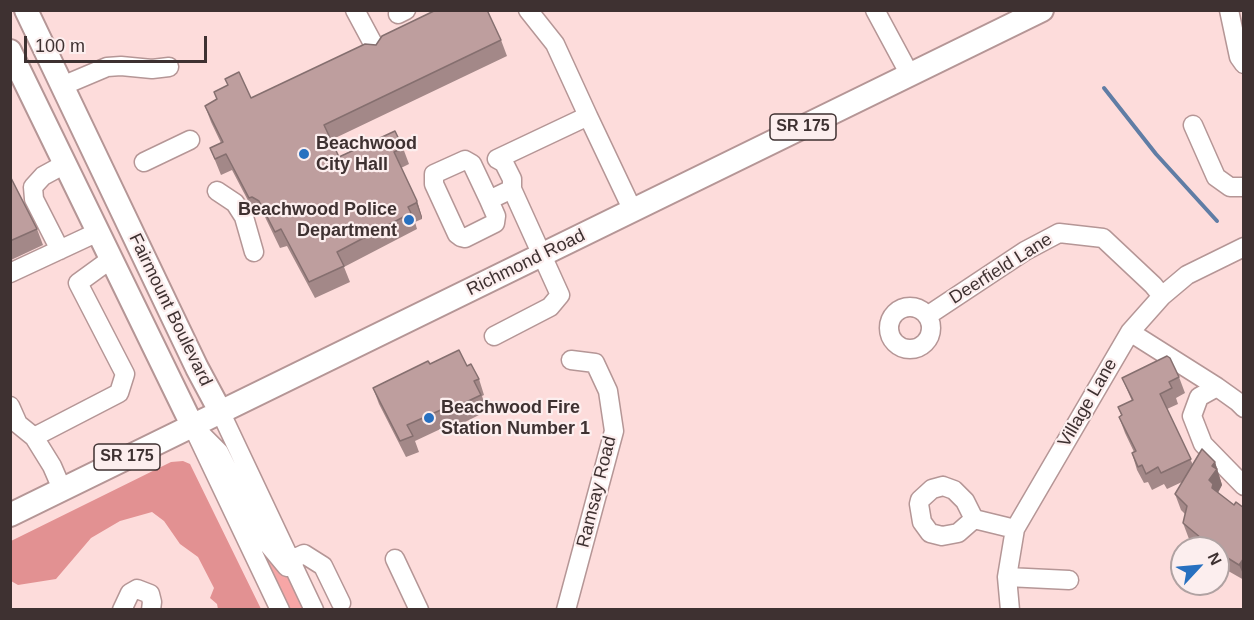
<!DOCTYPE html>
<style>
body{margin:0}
#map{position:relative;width:1254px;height:620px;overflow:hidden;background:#fddcdb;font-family:Helvetica,sans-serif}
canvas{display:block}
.frame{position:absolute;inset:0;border:12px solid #3e3131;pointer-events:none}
.north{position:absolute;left:1170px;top:536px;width:60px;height:60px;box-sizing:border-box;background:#fceeee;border:2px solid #b0a2a2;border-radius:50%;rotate:64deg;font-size:16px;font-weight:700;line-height:24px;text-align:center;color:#3e3131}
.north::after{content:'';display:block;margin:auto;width:21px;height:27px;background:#2770c0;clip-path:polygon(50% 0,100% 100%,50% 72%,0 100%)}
.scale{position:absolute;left:24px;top:36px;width:183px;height:27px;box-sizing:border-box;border:3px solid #3e3131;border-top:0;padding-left:8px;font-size:18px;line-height:21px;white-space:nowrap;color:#3e3131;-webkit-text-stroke:4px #fceeee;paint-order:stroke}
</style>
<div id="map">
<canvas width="1254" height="620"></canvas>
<div class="frame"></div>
<div class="north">N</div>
<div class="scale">100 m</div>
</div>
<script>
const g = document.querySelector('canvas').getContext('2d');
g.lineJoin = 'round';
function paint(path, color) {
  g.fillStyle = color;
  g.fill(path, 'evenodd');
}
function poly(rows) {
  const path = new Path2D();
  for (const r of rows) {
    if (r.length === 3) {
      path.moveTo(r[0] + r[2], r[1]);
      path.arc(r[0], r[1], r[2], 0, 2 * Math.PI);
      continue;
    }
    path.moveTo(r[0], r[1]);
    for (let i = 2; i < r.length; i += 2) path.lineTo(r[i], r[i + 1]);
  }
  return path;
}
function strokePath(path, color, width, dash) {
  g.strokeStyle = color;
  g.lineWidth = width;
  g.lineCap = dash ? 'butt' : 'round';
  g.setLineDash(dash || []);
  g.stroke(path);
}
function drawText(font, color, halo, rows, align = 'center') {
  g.font = font + ' Helvetica,sans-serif';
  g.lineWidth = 4.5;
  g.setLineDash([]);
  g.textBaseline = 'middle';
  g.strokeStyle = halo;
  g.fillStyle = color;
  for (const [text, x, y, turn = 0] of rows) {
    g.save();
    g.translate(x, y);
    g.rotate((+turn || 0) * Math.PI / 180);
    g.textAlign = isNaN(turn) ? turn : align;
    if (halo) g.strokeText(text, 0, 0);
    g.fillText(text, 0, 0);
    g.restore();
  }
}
const green = poly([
 [211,455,258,541,295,586,306,609,285,609]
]);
const forest = poly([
 [183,461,190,464,261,609,218,609,217,604,210,598,214,588,198,557,180,544,164,521,152,512,120,521,91,538,56,579,18,585,11,581,11,541,171,462]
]);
const stream = poly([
 [1104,88,1156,154,1217,221]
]);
const minor = poly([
 [355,10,377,51],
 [528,10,555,44,588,116],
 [875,10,910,75],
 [1229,10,1239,57,1244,64],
 [398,14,406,10],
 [62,86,107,67,121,66,152,69,169,67],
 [1193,125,1216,177,1230,187,1244,187],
 [497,159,588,116,633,211],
 [497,159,504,163,512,179,512,189],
 [144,162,190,140],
 [217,191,235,203,244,217,254,252],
 [489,200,496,216,495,223,465,238,461,237,457,234,434,184,434,174,465,160,472,164,489,200,512,189,560,295,550,307,494,336],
 [60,250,34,199,33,187,43,176,65,164],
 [10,273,98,232],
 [910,328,21],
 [927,316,1025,251,1059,233,1103,238,1153,285,1162,296],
 [1130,332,1217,387],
 [10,406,18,424,34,437,119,393,125,374,78,283,111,259],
 [1244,408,1238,402,1217,387,1199,397,1192,416,1203,444,1244,486],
 [220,411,314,610],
 [192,425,280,610],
 [202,435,219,452,262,537,287,567],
 [34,437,52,466,62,489],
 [943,486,954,490,965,501,974,519,958,533,942,536,930,533,922,522,919,504,920,500,932,489,943,486],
 [974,519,1015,529],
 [395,559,419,610],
 [291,560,304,554,323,566,341,603],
 [1007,577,1069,580],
 [122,610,130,593,137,589,150,594,152,602,151,610],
 [566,610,614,431,608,391,595,363,571,360],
 [1010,610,1007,577,1015,529,1130,332,1162,296,1187,275,1244,247]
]);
const major = poly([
 [26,10,197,368,220,411],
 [10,51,192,425],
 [10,515,1042,10]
]);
const wall = poly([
 [501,40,507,56,331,140,339,157,403,148,409,164,401,168,417,201,422,217,422,219,415,222,417,229,344,267,350,282,315,298,287,246,280,248,265,217,258,213,255,214,232,170,221,175,210,148,221,143,211,122,205,106,217,99,228,85,225,79,251,98,376,45],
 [10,176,37,229,43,245,11,260],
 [430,364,479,379,484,395,482,396,487,411,451,429,449,425,415,441,419,452,406,457,379,404,373,388],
 [1179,377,1185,393,1176,398,1178,404,1167,409,1193,465,1215,462,1222,485,1218,493,1234,505,1244,508,1244,580,1223,568,1218,564,1218,548,1199,548,1189,539,1183,523,1185,514,1181,510,1175,494,1182,482,1167,489,1164,484,1152,490,1148,482,1144,483,1137,470,1132,453,1134,452,1125,433,1119,417,1121,415,1118,407,1132,401,1122,378]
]);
const shadedWall = poly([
 [417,201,422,217,422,219,416,203],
 [1215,462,1222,485,1217,494,1217,504,1209,480,1212,466],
 [1244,558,1244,576,1239,565]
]);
const building = poly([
 [436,10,487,10,501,40,324,125,339,157,395,131,403,148,394,152,417,201,416,203,408,207,411,213,337,252,344,266,309,282,281,229,275,232,259,201,252,197,249,198,226,154,215,159,210,148,223,142,205,106,217,99,214,92,228,85,225,79,239,72,251,98,365,44,376,45,382,36,436,10],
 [10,176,37,229,10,241,10,176],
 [459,350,467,366,471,364,479,379,474,381,481,395,445,412,443,409,407,425,413,436,400,441,373,388,428,361,430,364,459,350],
 [1167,356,1170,358,1179,377,1169,382,1172,388,1160,394,1191,459,1161,473,1158,467,1146,474,1142,465,1138,467,1132,453,1136,451,1119,417,1122,415,1118,407,1133,400,1122,378,1167,356],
 [1202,449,1215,462,1212,466,1217,469,1209,480,1213,484,1212,488,1234,505,1236,502,1244,508,1244,558,1239,565,1218,552,1218,548,1213,548,1183,523,1187,506,1175,494,1202,449]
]);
const markers = [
 [304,154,6,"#2770c0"],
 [409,220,6,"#2770c0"],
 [429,418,6,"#2770c0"]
];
const shields = [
 [803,127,66],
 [127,457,66]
];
const shieldNames = [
 ["SR 175",803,127],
 ["SR 175",127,457]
];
const poiNames = [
 ["Beachwood",316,144],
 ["City Hall",316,165],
 ["Beachwood Police",397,210,"right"],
 ["Department",397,231,"right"],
 ["Beachwood Fire",441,408],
 ["Station Number 1",441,429]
];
const streetNames = [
 ["Richmond Road",526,263,-26],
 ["Deerfield Lane",1001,269,-32],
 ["Fairmount Boulevard",170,310,64],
 ["Village Lane",1088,403,-60],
 ["Ramsay Road",597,492,-76]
];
paint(green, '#f7a6a6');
paint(forest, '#e29192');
strokePath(stream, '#607da5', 4);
strokePath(minor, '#b59696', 21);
strokePath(major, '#b59696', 26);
strokePath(minor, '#fff', 18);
strokePath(major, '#fff', 22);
paint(wall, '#a38888');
paint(shadedWall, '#856f6f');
paint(building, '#be9e9e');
strokePath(building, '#856f6f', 1.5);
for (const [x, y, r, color] of markers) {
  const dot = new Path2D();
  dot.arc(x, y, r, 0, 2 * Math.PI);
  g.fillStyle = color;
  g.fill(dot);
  strokePath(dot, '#fceeee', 2);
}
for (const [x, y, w] of shields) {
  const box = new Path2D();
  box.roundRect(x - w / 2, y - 13, w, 26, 4.5);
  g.fillStyle = '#fceeee';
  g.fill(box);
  strokePath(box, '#3e3131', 1.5);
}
drawText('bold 16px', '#3e3131', null, shieldNames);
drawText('bold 18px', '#3e3131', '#fceeee', poiNames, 'left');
drawText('18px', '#3e3131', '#fceeee', streetNames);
</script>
